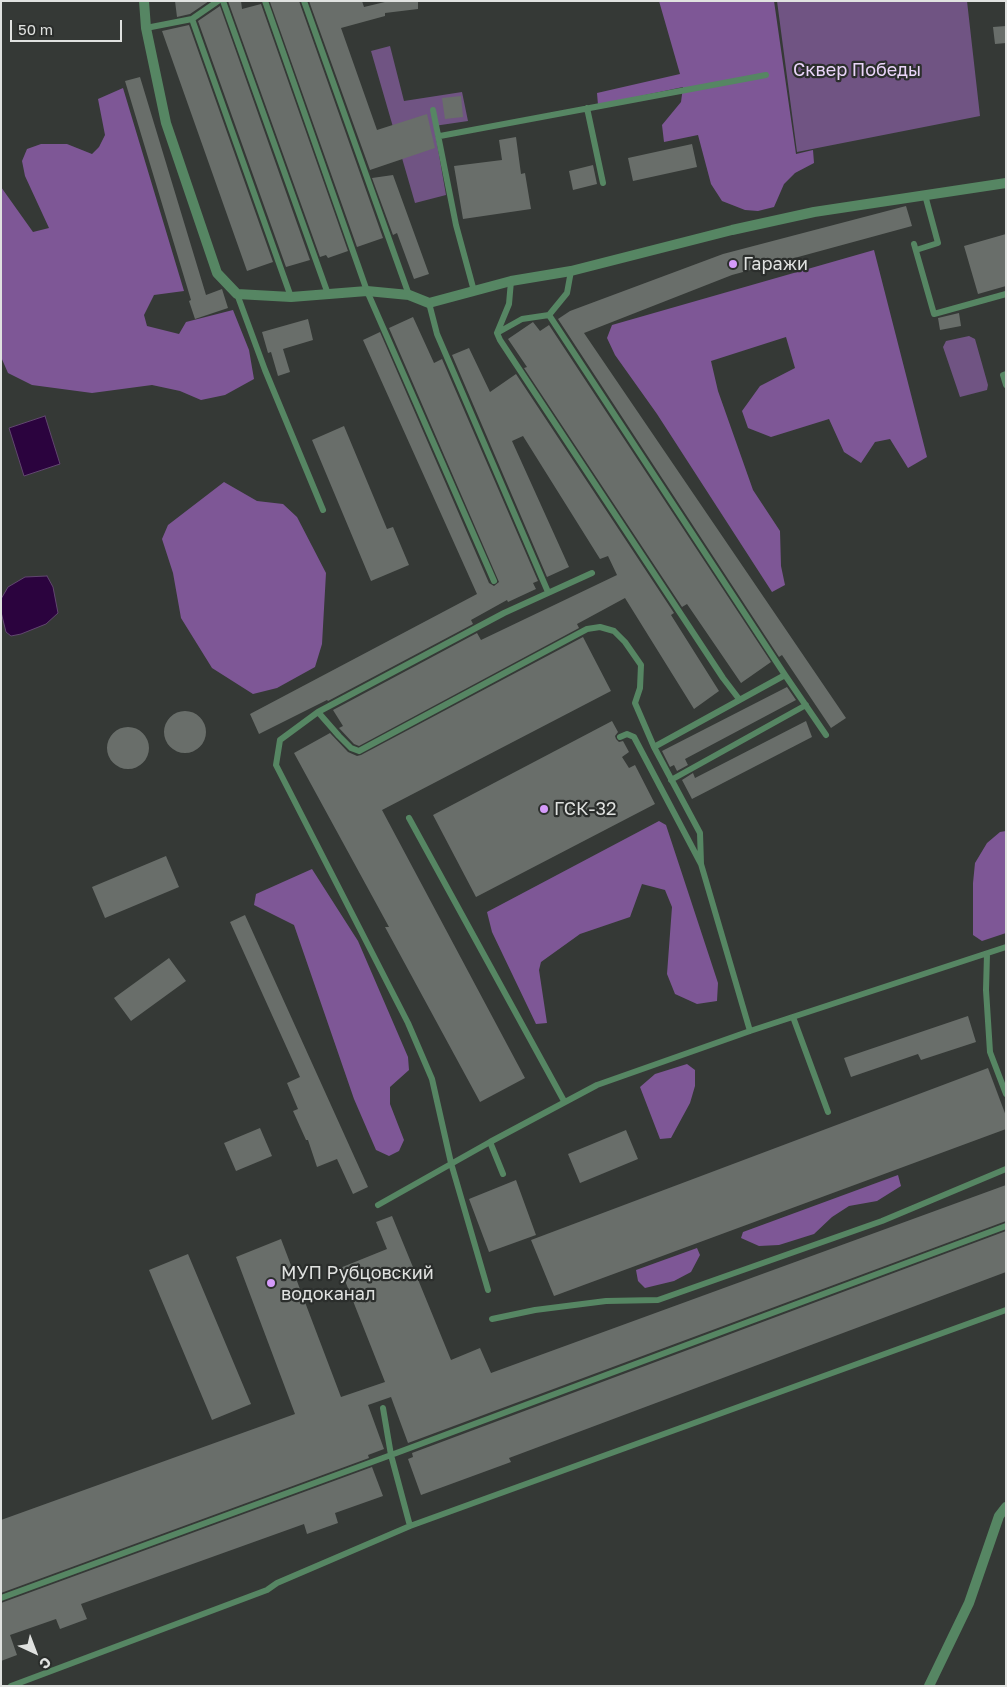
<!DOCTYPE html>
<meta charset="utf-8">
<style>
body{margin:0}
#map{position:relative;width:1007px;height:1687px;overflow:hidden;background:#353936;font-family:"Golos Text",sans-serif}
canvas{display:block}
.frame{position:absolute;inset:0;border:2px solid #e0e2e0;pointer-events:none}
.north{position:absolute;left:10px;top:1627px;width:50px;height:50px;-webkit-text-stroke:4px #2b2e2c;paint-order:stroke;rotate:137deg;font-size:14px;font-weight:700;line-height:20px;text-align:center;color:#e0e2e0}
.north::after{content:'';display:block;margin:auto;width:18px;height:22px;background:#e0e2e0;clip-path:polygon(50% 0,100% 100%,50% 72%,0 100%)}
.scale{position:absolute;left:10px;top:20px;width:112px;height:22px;box-sizing:border-box;border:2px solid #e0e2e0;border-top:0;padding-left:6px;font-size:15px;line-height:18px;white-space:nowrap;color:#e0e2e0;-webkit-text-stroke:4px #2b2e2c;paint-order:stroke}
</style>
<div id="map">
<canvas width="1007" height="1687"></canvas>
<div class="frame"></div>
<div class="north">С</div>
<div class="scale">50 m</div>
</div>
<script>
const g = document.querySelector('canvas').getContext('2d');
g.lineJoin = 'round';
function paint(path, color) {
  g.fillStyle = color;
  g.fill(path, 'evenodd');
}
function poly(rows) {
  const path = new Path2D();
  for (const r of rows) {
    if (r.length === 3) {
      path.moveTo(r[0] + r[2], r[1]);
      path.arc(r[0], r[1], r[2], 0, 2 * Math.PI);
      continue;
    }
    path.moveTo(r[0], r[1]);
    for (let i = 2; i < r.length; i += 2) path.lineTo(r[i], r[i + 1]);
  }
  return path;
}
function strokePath(path, color, width, dash) {
  g.strokeStyle = color;
  g.lineWidth = width;
  g.lineCap = dash ? 'butt' : 'round';
  g.setLineDash(dash || []);
  g.stroke(path);
}
function drawText(font, color, halo, rows, align = 'center') {
  g.font = font + ' "Golos Text",sans-serif';
  g.lineWidth = 4.5;
  g.setLineDash([]);
  g.textBaseline = 'middle';
  g.strokeStyle = halo;
  g.fillStyle = color;
  for (const [text, x, y, turn = 0] of rows) {
    g.save();
    g.translate(x, y);
    g.rotate((+turn || 0) * Math.PI / 180);
    g.textAlign = isNaN(turn) ? turn : align;
    if (halo) g.strokeText(text, 0, 0);
    g.fillText(text, 0, 0);
    g.restore();
  }
}
const green = poly([
 [777,1,967,1,980,116,797,152],
 [390,46,404,101,462,92,468,121,434,126,446,195,415,203,371,51],
 [969,336,975,339,988,385,987,390,960,397,943,347,946,341]
]);
const forest = poly([
 [659,1,774,1,796,154,813,150,814,163,795,173,784,184,774,207,758,211,745,210,722,201,711,184,698,135,664,142,662,125,681,102,683,87,598,105,597,93,680,74],
 [123,88,184,291,154,295,144,315,147,326,179,334,186,322,233,310,249,350,254,379,225,395,201,400,180,391,152,385,92,393,32,385,8,373,1,357,1,187,33,232,49,228,25,176,22,161,27,149,41,144,67,144,92,154,99,147,105,135,98,99],
 [874,250,927,457,908,468,890,439,875,442,861,463,844,452,829,419,771,437,748,428,742,411,760,386,795,368,786,337,711,361,718,391,753,490,780,531,781,566,785,585,772,592,657,414,615,355,607,338,612,325],
 [224,482,257,501,283,504,297,517,326,573,322,644,315,667,277,688,253,694,212,668,181,618,173,573,162,539,168,525],
 [659,821,666,825,718,983,717,1001,697,1004,675,994,667,974,672,907,665,890,642,884,630,917,580,934,541,962,539,970,547,1023,536,1024,492,932,487,912],
 [1006,831,1006,933,982,941,973,935,973,883,975,863,987,843,1000,832],
 [312,869,358,941,408,1057,409,1070,390,1087,390,1104,404,1140,399,1151,389,1156,376,1150,354,1099,294,925,254,905,256,894],
 [687,1064,695,1070,695,1086,690,1103,671,1138,660,1139,640,1087,655,1074],
 [898,1175,901,1186,877,1201,849,1206,832,1217,814,1234,779,1245,759,1246,741,1238,743,1232],
 [697,1248,700,1255,691,1272,674,1281,645,1288,638,1281,636,1270]
]);
const water = poly([
 [45,416,60,464,24,476,9,428,45,416],
 [47,576,53,587,58,613,46,624,21,634,11,636,6,632,1,612,1,599,8,587,25,577,47,576]
]);
const building = poly([
 [175,1,209,1,190,14,177,17],
 [228,1,241,1,242,9,261,4,348,251,328,258,326,255,320,257],
 [299,1,383,238,357,247,270,2],
 [309,1,362,1,364,7,389,1,418,1,418,9,385,13,385,16,341,28,377,130,427,114,435,148,370,170],
 [220,6,310,260,286,267,198,21],
 [189,25,273,262,247,271,162,31],
 [1006,26,1006,43,995,44,993,27],
 [140,77,206,295,222,289,228,308,195,319,189,301,191,300,125,81],
 [461,96,463,117,445,119,442,98],
 [516,137,521,174,525,173,531,209,463,219,454,166,502,160,499,140],
 [692,144,697,167,633,181,628,158],
 [593,165,597,184,573,190,569,171],
 [393,175,429,274,414,279,397,233,393,235,372,178],
 [906,206,912,226,732,275,584,333,846,718,831,728,782,655,779,657,558,319,570,311,723,254],
 [1006,234,1006,286,978,294,964,246],
 [959,313,961,326,940,330,938,318],
 [413,317,434,363,442,359,538,581,533,583,536,589,508,602,507,600,471,620,473,624,328,701,327,700,259,734,250,714,477,594,363,340,380,332,489,583,494,586,499,582,389,328],
 [308,319,313,340,283,349,290,372,278,376,271,352,268,353,262,332],
 [533,322,540,331,549,325,771,662,741,683,687,604,682,607,524,368,527,367,508,339],
 [469,348,490,392,516,374,674,613,671,615,719,691,694,709,625,598,577,624,579,628,359,746,354,744,339,728,343,726,333,710,477,633,481,640,617,575,608,556,600,559,523,436,512,441,569,567,547,577,452,355],
 [344,426,387,529,393,527,409,565,371,581,312,440],
 [583,637,611,691,382,810,525,1078,480,1102,385,927,389,927,294,753,330,733,348,752,357,756,361,755],
 [787,687,796,700,685,759,688,765,677,771,674,765,670,767,662,751],
 [185,732,21],
 [612,721,618,732,615,736,616,739,619,742,623,741,629,752,622,757,629,768,635,765,655,804,476,897,433,815],
 [806,721,812,737,692,799,682,780,693,773,695,778],
 [128,748,21],
 [166,856,179,887,105,918,92,887],
 [245,915,368,1187,353,1194,337,1159,317,1167,308,1140,306,1140,293,1111,298,1109,287,1083,300,1077,230,922],
 [169,958,186,981,131,1021,114,998],
 [968,1016,976,1042,921,1060,918,1054,851,1077,844,1058],
 [988,1068,1006,1116,1006,1129,554,1296,531,1240],
 [260,1128,272,1156,236,1171,224,1143],
 [626,1130,638,1159,580,1183,568,1154],
 [516,1180,536,1235,489,1252,469,1199],
 [1006,1185,1006,1221,408,1443,391,1397,368,1405,384,1449,368,1455,369,1458,1,1593,1,1520,295,1414,236,1257,281,1239,341,1397,385,1382,340,1268,387,1249,376,1222,392,1216,451,1360,480,1348,491,1373],
 [1006,1231,1006,1272,509,1458,511,1462,421,1495,408,1459,413,1457,412,1453],
 [188,1254,251,1404,212,1420,149,1270],
 [372,1467,383,1496,335,1513,338,1523,307,1534,304,1524,81,1604,87,1619,60,1629,56,1619,10,1635,17,1655,1,1661,1,1603]
]);
const service = poly([
 [223,1,328,294],
 [265,1,367,291,494,581],
 [304,1,409,295],
 [192,19,291,297],
 [146,28,192,19,218,1],
 [587,108,603,183],
 [433,110,456,225,474,291],
 [440,136,766,75],
 [914,244,934,314,1006,294],
 [916,250,938,243,925,195],
 [511,281,509,304,497,333,500,340,723,678,739,699],
 [237,294,265,370,323,510],
 [429,303,437,334,548,592],
 [549,315,785,675,826,735],
 [497,333,522,319,549,315,567,293,571,271],
 [1006,374,1003,375,1006,385],
 [318,712,339,736,351,748,359,751,587,629,600,627,614,631,625,642,641,665,640,688,635,703,654,747,700,833,701,864],
 [620,737,627,734,634,737,701,864,750,1031],
 [654,747,785,675],
 [671,780,806,705],
 [409,818,564,1101],
 [987,954,986,990,990,1052,1006,1094],
 [793,1017,828,1112],
 [490,1142,503,1174],
 [378,1205,490,1142,597,1085,750,1031,1006,947],
 [488,1290,451,1163,432,1079,408,1023,276,765,280,740,318,712,504,613,592,573],
 [492,1319,535,1310,606,1301,658,1300,882,1221,1006,1169],
 [383,1408,391,1455,410,1526],
 [1,1598,391,1455,1006,1226],
 [11,1686,267,1590,277,1583,410,1526,1006,1310]
]);
const minor = poly([
 [144,1,146,28,166,123,217,273,237,294,291,297,367,291,409,295,429,303,511,281,571,271,732,230,814,212,1006,183],
 [929,1686,969,1603,999,1516,1006,1507]
]);
const markers = [
 [733,264,5,"#d59bfa"],
 [544,809,5,"#d59bfa"],
 [271,1283,5,"#d59bfa"]
];
const parkNames = [
 ["Сквер Победы",857,70]
];
const poiNames = [
 ["Гаражи",743,264],
 ["ГСК-32",554,809],
 ["МУП Рубцовский",281,1273],
 ["водоканал",281,1294]
];
paint(green, '#705483');
paint(forest, '#7e5796');
paint(water, '#2b033e');
strokePath(water, '#61466f', 1);
paint(building, '#696e6a');
strokePath(service, '#568663', 6);
strokePath(minor, '#568663', 10);
for (const [x, y, r, color] of markers) {
  const dot = new Path2D();
  dot.arc(x, y, r, 0, 2 * Math.PI);
  g.fillStyle = color;
  g.fill(dot);
  strokePath(dot, '#2b2e2c', 2);
}
drawText('18px', '#ead5f9', '#2b2e2c', parkNames);
drawText('18px', '#e0e2e0', '#2b2e2c', poiNames, 'left');
</script>
